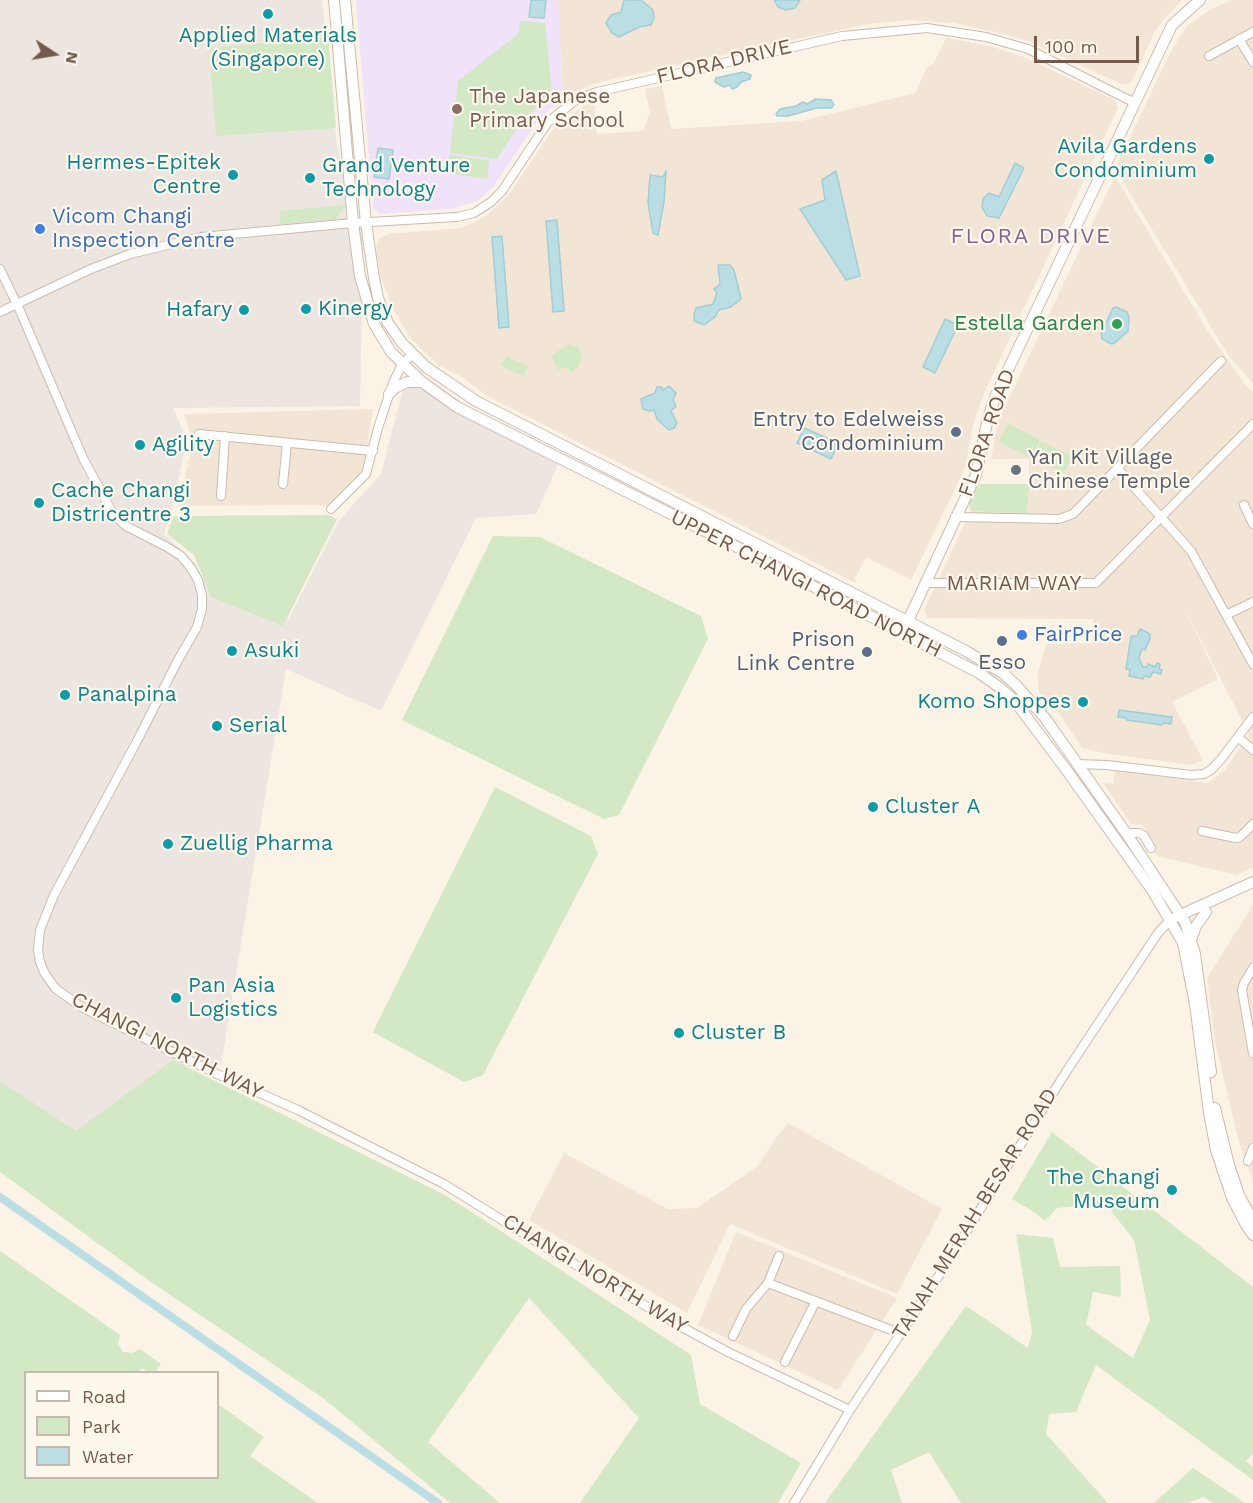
<!DOCTYPE html>
<style>
body{margin:0}
#map{position:relative;width:1253px;height:1503px;overflow:hidden;background:#fbf3e6;font-family:"Work Sans",sans-serif}
canvas{display:block}
.legend{position:absolute;left:24px;top:1371px;width:195px;height:108px;box-sizing:border-box;background:#fef7ec;border:2px solid #c6b8ac;margin:0;padding:8px 10px;list-style:none;font-size:18px;color:#735a4c}
.legend li{display:flex;align-items:center;gap:12px;height:30px}
.legend b{width:30px;border:2px solid #c6b8ac}
.north{position:absolute;left:24px;top:24px;width:60px;height:60px;-webkit-text-stroke:4px #fef7ec;paint-order:stroke;rotate:102deg;font-size:16px;font-weight:700;line-height:24px;text-align:center;color:#735a4c}
.north::after{content:'';display:block;margin:auto;width:21px;height:27px;background:#735a4c;clip-path:polygon(50% 0,100% 100%,50% 72%,0 100%)}
.scale{position:absolute;left:1034px;top:36px;width:105px;height:27px;box-sizing:border-box;border:3px solid #735a4c;border-top:0;padding-left:8px;font-size:18px;line-height:21px;white-space:nowrap;color:#735a4c;-webkit-text-stroke:4px #fef7ec;paint-order:stroke}
</style>
<div id="map">
<canvas width="1253" height="1503"></canvas>
<ul class="legend">
<li><b style="height:8px;background:#fff"></b>Road</li>
<li><b style="height:16px;background:#d3e8c5"></b>Park</li>
<li><b style="height:16px;background:#bbdee4"></b>Water</li>
</ul>
<div class="north">N</div>
<div class="scale">100 m</div>
</div>
<script>
const g = document.querySelector('canvas').getContext('2d');
g.lineJoin = 'round';
function paint(path, color) {
  g.fillStyle = color;
  g.fill(path, 'evenodd');
}
function poly(rows) {
  const path = new Path2D();
  for (const r of rows) {
    path.moveTo(r[0], r[1]);
    for (let i = 2; i < r.length; i += 2) path.lineTo(r[i], r[i + 1]);
  }
  return path;
}
function strokePath(path, color, width, dash) {
  g.strokeStyle = color;
  g.lineWidth = width;
  g.lineCap = dash ? 'butt' : 'round';
  g.setLineDash(dash || []);
  g.stroke(path);
}
function drawText(font, color, halo, rows, align = 'center') {
  g.font = font + ' "Work Sans",sans-serif';
  g.lineWidth = 4.5;
  g.setLineDash([]);
  g.textBaseline = 'middle';
  g.strokeStyle = halo;
  g.fillStyle = color;
  for (const [text, x, y, turn = 0] of rows) {
    g.save();
    g.translate(x, y);
    g.rotate((+turn || 0) * Math.PI / 180);
    g.textAlign = isNaN(turn) ? turn : align;
    if (halo) g.strokeText(text, 0, 0);
    g.fillText(text, 0, 0);
    g.restore();
  }
}
const residential = poly([
 [558,0,1182,0,1163,20,1154,33,1131,83,1123,85,1031,42,1008,35,954,23,910,20,869,24,703,59,593,84,563,98],
 [1232,0,1253,0,1253,384,1228,355,1115,168,1173,47,1188,25,1211,9],
 [946,38,990,46,1024,57,1115,100,1118,108,984,393,973,425,965,468,911,580,866,557,855,578,856,583,487,396,462,377,440,366,421,349,410,337,393,309,381,277,377,259,376,247,379,238,388,234,460,228,477,221,488,214,510,193,556,125,584,106,594,102,597,134,643,131,650,112,645,89,662,86,671,129,801,121,915,93,927,68,934,63],
 [1115,176,1207,330,1244,383,1253,392,1253,867,1237,875,1157,856,1150,848,1154,842,1142,825,1131,824,1103,783,1113,784,1115,770,1207,783,1225,770,1249,734,1182,603,1218,679,1172,702,1203,760,1191,765,1103,753,1082,748,1058,712,1039,692,1037,677,1046,644,1092,643,1093,619,927,618,924,610,983,484,1029,484,1029,459,991,459,998,421],
 [373,409,363,470,329,505,178,506,193,442,184,414],
 [1253,905,1253,1182,1239,1142,1215,1042,1207,978],
 [788,1123,942,1209,897,1294,730,1224,687,1313,529,1220,564,1153,668,1209,697,1208,758,1166,776,1138],
 [736,1232,897,1298,838,1390,698,1325]
]);
const industrial = poly([
 [0,0,322,0,337,146,363,238,360,406,173,408,187,440,171,513,164,534,195,563,209,590,288,620,340,519,381,474,406,378,558,465,536,514,476,518,381,711,286,669,221,1065,174,1066,75,1138,0,1086]
]);
const education = poly([
 [356,0,558,0,563,98,538,120,493,187,478,201,449,209,379,214,373,208]
]);
const green = poly([
 [520,21,545,23,552,95,523,119,497,159,450,153,458,81,518,34],
 [328,37,336,128,216,136,209,48],
 [449,155,489,160,487,179,446,173],
 [346,205,336,219,280,224,280,211],
 [568,344,577,346,582,355,579,366,571,372,566,367,558,370,551,356],
 [507,356,528,366,523,376,501,366],
 [1008,423,1040,440,1031,458,999,442],
 [1041,441,1072,456,1064,473,1033,458],
 [979,484,1029,484,1027,513,971,511,969,503],
 [329,515,337,519,283,626,211,597,194,555,167,534,174,516],
 [493,536,540,537,701,616,708,639,619,815,604,819,402,720],
 [495,787,591,836,598,854,483,1075,464,1082,373,1032],
 [173,1060,447,1196,691,1355,700,1404,801,1463,778,1503,580,1503,639,1418,529,1298,428,1442,500,1503,450,1503,323,1398,148,1280,0,1172,0,1081,76,1131],
 [1052,1132,1253,1287,1253,1453,1246,1461,1253,1467,1253,1480,1096,1365,1076,1412,1049,1414,1046,1434,1108,1503,961,1503,929,1452,891,1470,902,1503,825,1503,966,1306,1028,1348,1032,1332,1016,1234,1053,1238,1060,1267,1120,1266,1121,1297,1093,1292,1086,1325,1133,1358,1150,1320,1134,1240,1105,1203,1057,1208,1045,1221,1031,1210,1012,1199],
 [0,1251,120,1335,118,1344,123,1352,132,1353,140,1349,161,1364,155,1372,148,1372,142,1368,139,1372,26,1372,26,1478,218,1478,218,1404,264,1437,250,1456,318,1503,0,1503],
 [1193,1468,1245,1503,1213,1503,1204,1497,1187,1503,1154,1503]
]);
const water = poly([
 [531,0,546,0,544,18,529,17,531,0],
 [624,0,641,0,653,10,654,18,651,25,639,27,619,37,612,33,606,23,611,15,621,12,624,0],
 [774,0,800,0,795,8,786,10,778,7,774,0],
 [743,72,751,75,750,79,741,82,737,87,732,89,730,85,724,87,715,82,716,78,743,72],
 [816,99,831,100,834,105,831,108,817,108,788,116,777,116,776,114,780,109,796,106,803,102,807,104,816,99],
 [378,148,393,150,389,179,374,177,378,148],
 [1015,163,1024,168,999,218,987,216,982,207,983,199,989,193,999,197,1015,163],
 [666,171,664,202,658,235,653,233,648,203,650,175,663,177,666,171],
 [836,171,860,276,846,280,800,209,825,200,822,180,836,171],
 [557,220,564,311,553,312,546,221,557,220],
 [502,236,509,327,499,328,492,237,502,236],
 [718,265,730,265,734,270,741,299,731,307,719,310,715,317,704,325,694,321,694,314,696,308,713,304,717,293,714,289,720,284,718,265],
 [1116,307,1127,312,1129,317,1128,331,1117,341,1112,344,1102,339,1101,334,1113,308,1116,307],
 [945,319,958,325,935,373,923,367,945,319],
 [669,386,676,393,673,400,676,406,671,411,677,423,674,428,669,430,657,419,654,410,649,411,643,409,641,399,655,393,657,387,661,387,663,390,669,386],
 [804,428,838,443,831,459,797,443,804,428],
 [1140,629,1150,634,1150,639,1145,650,1142,649,1139,658,1143,667,1147,667,1148,664,1155,667,1157,663,1160,664,1159,669,1162,670,1161,674,1153,672,1150,677,1144,676,1143,679,1129,676,1130,670,1126,669,1131,636,1137,636,1140,629],
 [1119,710,1172,717,1171,724,1163,723,1162,725,1127,720,1126,718,1118,717,1119,710]
]);
const canal = poly([
 [0,1197,438,1503]
]);
const minor = poly([
 [1239,39,1253,62],
 [1209,56,1253,32],
 [0,269,21,313,83,458,113,514,126,526,167,547,181,556,191,568,198,580,202,595,202,609,197,627,177,662,136,743,54,895,40,930,38,950,40,962,45,974,56,989,83,1008,217,1074,298,1110,444,1184,547,1248,680,1326,728,1352,850,1410],
 [0,312,91,269,130,254,201,237,353,223,457,217,474,213,491,202,502,191,548,122,577,99,597,92,842,36,927,28,986,37,1028,49,1135,103],
 [199,434,373,451],
 [1118,469,1191,551,1253,664],
 [283,484,287,443],
 [221,496,225,436],
 [1244,505,1253,524],
 [331,509,366,474,378,428,393,383,402,364,412,355],
 [955,517,1059,519,1073,514,1221,361],
 [925,583,1096,583,1253,424],
 [1226,615,1253,602],
 [1238,737,1253,750],
 [1077,764,1107,765,1191,775,1204,774,1212,769,1222,758,1253,717],
 [1202,831,1236,838,1240,837,1253,824],
 [1126,833,1139,833,1144,836,1151,848],
 [1253,968,1244,983,1242,990,1253,1053],
 [1248,1161,1253,1148],
 [768,1283,899,1333],
 [733,1336,746,1309,768,1283,779,1256],
 [785,1362,816,1301],
 [794,1503,850,1410,938,1277,1066,1072,1158,933,1170,920]
]);
const tertiary = poly([
 [334,0,353,223,360,276,374,324,391,352,422,382,457,407,757,557,979,673,999,687,1013,699,1065,768,1152,890,1183,943,1195,1004,1209,1112,1216,1150,1232,1198,1246,1225,1253,1235],
 [345,0,366,223,374,278,378,298,388,323,402,343,426,367,476,401,966,651,1004,674,1016,685,1045,718,1126,833,1185,922,1195,954,1211,1072],
 [389,394,395,388,407,382,422,382],
 [906,625,976,475,988,418,996,395,1172,25,1200,0],
 [1176,917,1253,882],
 [1191,940,1196,926,1206,912],
 [1215,1108,1229,1165,1239,1195,1253,1221]
]);
const markers = [
 [268,14,6,"#0f9aa8"],
 [457,109,6,"#8d6e63"],
 [1209,159,6,"#0f9aa8"],
 [233,175,6,"#0f9aa8"],
 [310,178,6,"#0f9aa8"],
 [40,229,6,"#3f7fe0"],
 [306,309,6,"#0f9aa8"],
 [244,310,6,"#0f9aa8"],
 [1117,324,6,"#2e9e5b"],
 [956,432,6,"#5c6f8a"],
 [140,445,6,"#0f9aa8"],
 [1016,470,6,"#6b7280"],
 [39,503,6,"#0f9aa8"],
 [1022,635,6,"#3f7fe0"],
 [1002,641,6,"#5c6f8a"],
 [232,651,6,"#0f9aa8"],
 [867,652,6,"#5c6f8a"],
 [65,695,6,"#0f9aa8"],
 [1083,702,6,"#0f9aa8"],
 [217,726,6,"#0f9aa8"],
 [873,807,6,"#0f9aa8"],
 [168,844,6,"#0f9aa8"],
 [176,998,6,"#0f9aa8"],
 [679,1033,6,"#0f9aa8"],
 [1172,1190,6,"#0f9aa8"]
];
const cultureNames = [
 ["Applied Materials",268,36,"center"],
 ["(Singapore)",268,60,"center"],
 ["Avila Gardens",1197,147,"right"],
 ["Condominium",1197,171,"right"],
 ["Hermes-Epitek",221,163,"right"],
 ["Centre",221,187,"right"],
 ["Grand Venture",322,166],
 ["Technology",322,190],
 ["Kinergy",318,309],
 ["Hafary",232,310,"right"],
 ["Agility",152,445],
 ["Cache Changi",51,491],
 ["Districentre 3",51,515],
 ["Asuki",244,651],
 ["Panalpina",77,695],
 ["Komo Shoppes",1071,702,"right"],
 ["Serial",229,726],
 ["Cluster A",885,807],
 ["Zuellig Pharma",180,844],
 ["Pan Asia",188,986],
 ["Logistics",188,1010],
 ["Cluster B",691,1033],
 ["The Changi",1160,1178,"right"],
 ["Museum",1160,1202,"right"]
];
const streetNames = [
 ["FLORA DRIVE",724,62,-13],
 ["FLORA ROAD",987,433,-71],
 ["UPPER CHANGI ROAD NORTH",806,584,27],
 ["MARIAM WAY",1014,584],
 ["CHANGI NORTH WAY",167,1046,27],
 ["TANAH MERAH BESAR ROAD",975,1214,-58],
 ["CHANGI NORTH WAY",595,1274,31]
];
const educationNames = [
 ["The Japanese",469,97],
 ["Primary School",469,121]
];
const shopNames = [
 ["Vicom Changi",52,217],
 ["Inspection Centre",52,241],
 ["FairPrice",1034,635]
];
const leisureNames = [
 ["Estella Garden",1105,324]
];
const serviceNames = [
 ["Entry to Edelweiss",944,420],
 ["Condominium",944,444],
 ["Prison",855,640],
 ["Link Centre",855,664],
 ["Esso",1002,663,"center"]
];
const worshipNames = [
 ["Yan Kit Village",1028,458],
 ["Chinese Temple",1028,482]
];
const neighbourhoodNames = [
 ["FLORA DRIVE",1031,237]
];
paint(residential, '#f3e5d5');
paint(industrial, '#ece5e0');
paint(education, '#f0e2f8');
paint(green, '#d3e8c5');
paint(water, '#bbdee4');
strokePath(water, '#a2cdd5', 1.5);
strokePath(canal, '#bbdee4', 8);
strokePath(minor, '#cdbbad', 10);
strokePath(tertiary, '#cdbbad', 12);
strokePath(minor, '#fff', 8);
strokePath(tertiary, '#fff', 10);
for (const [x, y, r, color] of markers) {
  const dot = new Path2D();
  dot.arc(x, y, r, 0, 2 * Math.PI);
  g.fillStyle = color;
  g.fill(dot);
  strokePath(dot, '#fef7ec', 2);
}
drawText('21px', '#0d838f', '#fef7ec', cultureNames, 'left');
drawText('21px', '#735a4c', '#fef7ec', streetNames);
drawText('21px', '#785e54', '#fef7ec', educationNames, 'left');
drawText('21px', '#366cbe', '#fef7ec', shopNames, 'left');
drawText('21px', '#27864d', '#fef7ec', leisureNames, 'right');
drawText('21px', '#4e5e75', '#fef7ec', serviceNames, 'right');
drawText('21px', '#5b616d', '#fef7ec', worshipNames, 'left');
g.letterSpacing = '1.5px';
drawText('22px', '#816490', '#fef7ec', neighbourhoodNames);
g.letterSpacing = '0px';
</script>
